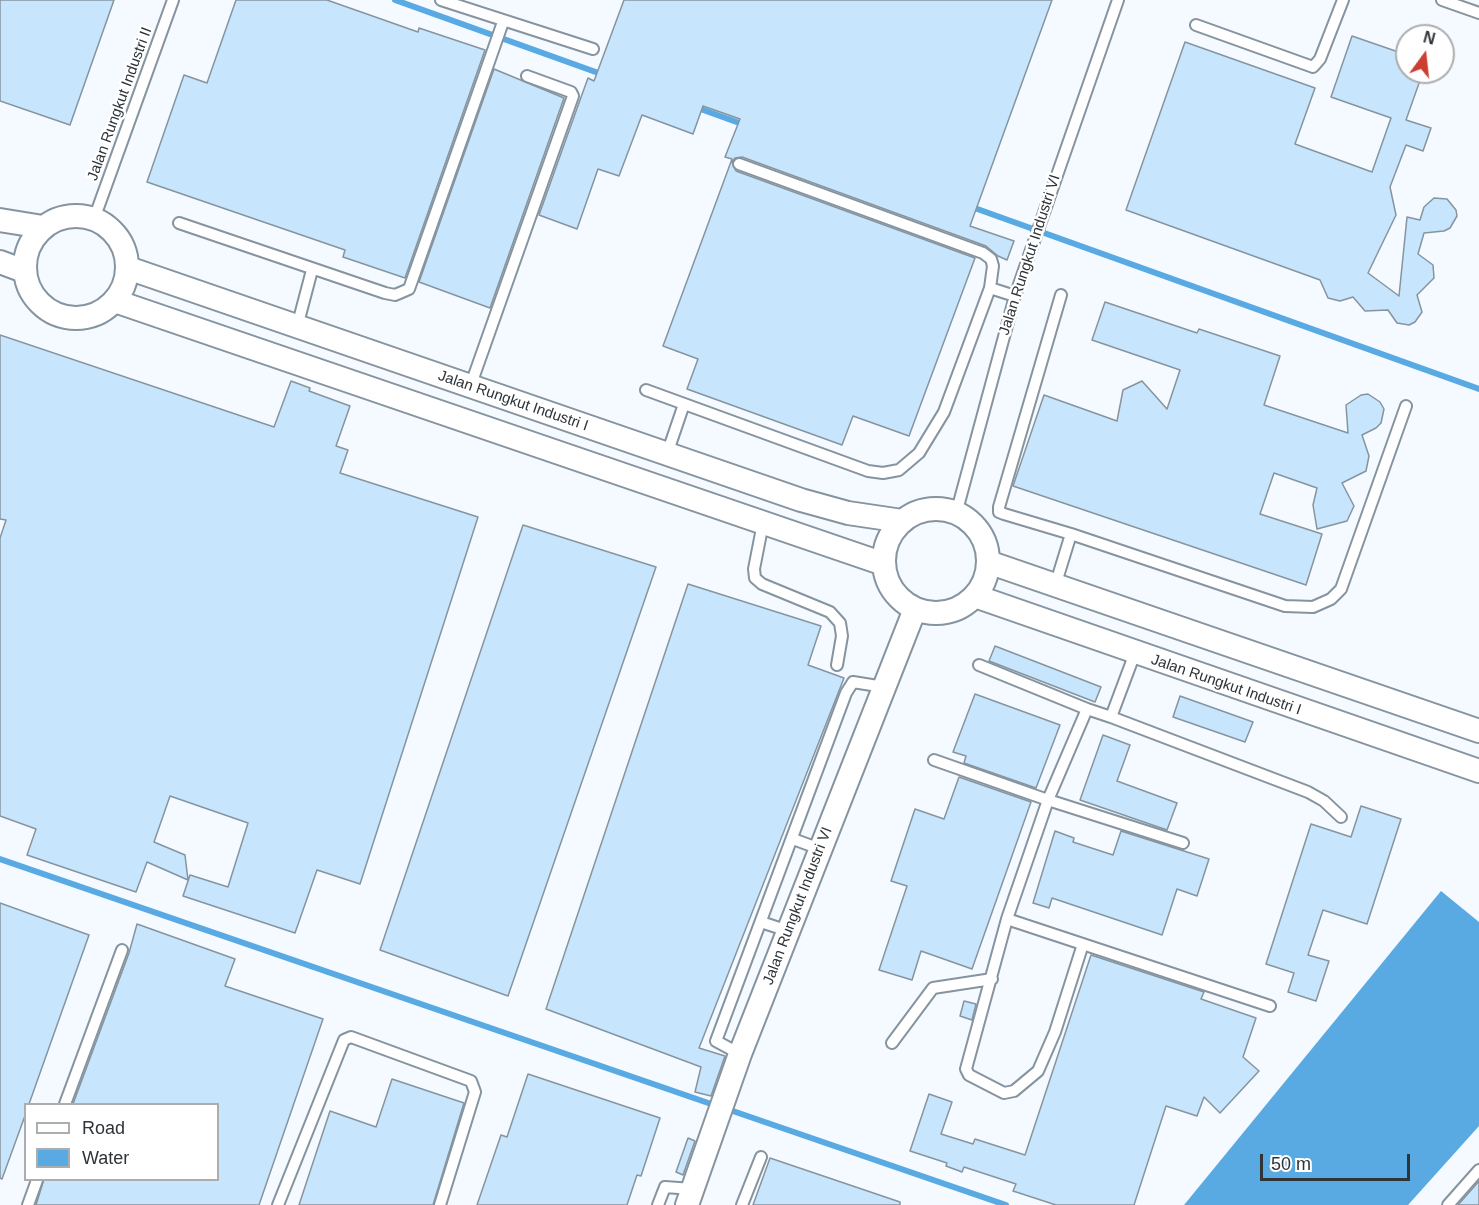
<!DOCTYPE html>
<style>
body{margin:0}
#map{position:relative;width:1479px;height:1205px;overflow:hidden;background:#f4faff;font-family:Helvetica,sans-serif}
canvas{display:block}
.legend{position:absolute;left:24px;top:1103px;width:195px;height:78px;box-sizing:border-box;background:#fff;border:2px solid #abaeaf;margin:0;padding:8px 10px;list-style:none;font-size:18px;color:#2e3438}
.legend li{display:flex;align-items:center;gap:12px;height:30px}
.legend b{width:30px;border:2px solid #abaeaf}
.north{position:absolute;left:1395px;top:24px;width:60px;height:60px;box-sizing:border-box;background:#fff;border:2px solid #abaeaf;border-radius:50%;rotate:15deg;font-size:16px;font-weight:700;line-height:24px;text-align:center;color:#2e3438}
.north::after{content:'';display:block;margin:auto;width:21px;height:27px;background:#cb3e30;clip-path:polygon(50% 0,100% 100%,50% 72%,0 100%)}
.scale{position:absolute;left:1260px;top:1154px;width:150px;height:27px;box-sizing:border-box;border:3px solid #2e3438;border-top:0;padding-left:8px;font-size:18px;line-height:21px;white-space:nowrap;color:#2e3438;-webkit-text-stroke:4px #fff;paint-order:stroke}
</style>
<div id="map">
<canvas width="1479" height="1205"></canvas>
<ul class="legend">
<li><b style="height:8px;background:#fff"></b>Road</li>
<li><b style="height:16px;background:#59aae2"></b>Water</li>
</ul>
<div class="north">N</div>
<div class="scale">50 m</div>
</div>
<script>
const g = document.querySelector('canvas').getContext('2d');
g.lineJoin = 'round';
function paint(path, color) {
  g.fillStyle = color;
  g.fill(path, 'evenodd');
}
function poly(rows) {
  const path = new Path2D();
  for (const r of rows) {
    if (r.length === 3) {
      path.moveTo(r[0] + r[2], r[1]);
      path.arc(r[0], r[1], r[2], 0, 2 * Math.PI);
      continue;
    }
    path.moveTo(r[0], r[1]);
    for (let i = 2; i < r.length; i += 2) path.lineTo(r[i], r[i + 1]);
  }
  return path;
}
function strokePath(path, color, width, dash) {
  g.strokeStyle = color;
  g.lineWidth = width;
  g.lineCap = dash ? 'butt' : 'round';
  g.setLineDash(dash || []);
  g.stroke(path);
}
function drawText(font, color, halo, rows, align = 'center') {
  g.font = font + ' Helvetica,sans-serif';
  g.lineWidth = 5;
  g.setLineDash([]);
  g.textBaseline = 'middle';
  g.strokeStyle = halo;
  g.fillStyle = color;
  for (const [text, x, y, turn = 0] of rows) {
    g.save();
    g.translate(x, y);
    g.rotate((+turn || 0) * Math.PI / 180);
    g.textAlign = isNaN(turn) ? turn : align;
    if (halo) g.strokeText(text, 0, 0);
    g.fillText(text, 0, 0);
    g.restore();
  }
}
const water = poly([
 [1441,891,1479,922,1479,1126,1408,1205,1184,1205]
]);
const stream = poly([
 [395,0,604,75],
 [695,107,745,125],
 [969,206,1479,389],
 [0,859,717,1106],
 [727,1109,1006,1205]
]);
const building = poly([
 [0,0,114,0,70,125,0,101,0,0],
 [236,0,327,0,418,32,419,28,485,50,405,278,343,257,345,250,147,182,184,75,207,83,236,0],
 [624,0,1052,0,970,226,1014,241,1007,260,998,256,986,246,742,157,735,158,732,162,736,171,975,258,909,436,853,416,842,445,687,389,698,359,663,346,732,159,725,157,740,119,703,106,693,134,642,115,619,176,598,169,577,229,539,215,580,100,588,78,594,81,624,0],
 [1352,36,1407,55,1407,72,1423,72,1406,120,1431,128,1423,151,1406,145,1390,187,1396,215,1368,273,1399,296,1407,217,1420,220,1424,207,1434,198,1447,199,1456,210,1457,216,1450,228,1444,231,1424,233,1418,254,1433,265,1434,278,1417,295,1422,312,1415,322,1409,325,1397,323,1388,310,1365,311,1353,297,1340,301,1328,298,1320,280,1126,210,1185,42,1315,88,1295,144,1372,172,1391,118,1331,97,1352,36],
 [494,69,564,98,490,308,419,282,494,69],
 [1105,302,1197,333,1199,329,1280,356,1264,405,1348,433,1346,405,1361,395,1368,394,1380,402,1384,409,1381,423,1376,428,1362,435,1369,456,1366,471,1342,483,1354,506,1347,521,1317,529,1313,505,1317,488,1274,473,1260,514,1322,534,1306,585,1013,486,1044,395,1117,421,1123,390,1142,381,1167,409,1180,370,1092,340,1105,302],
 [0,335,274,427,291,381,310,388,309,391,350,406,336,446,348,450,340,473,478,517,360,884,317,870,295,933,183,896,190,875,228,887,248,823,170,796,154,842,185,855,188,880,147,862,136,892,27,855,36,829,0,816,0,538,6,520,0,519,0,335],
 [523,525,656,567,508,996,380,950,523,525],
 [688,584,821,626,808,665,844,678,699,1048,725,1056,711,1096,695,1092,701,1067,546,1009,688,584],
 [995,646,1101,687,1095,702,989,661,995,646],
 [975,694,1060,725,1036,788,964,763,966,756,953,752,975,694],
 [1180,696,1253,722,1245,742,1173,717,1180,696],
 [1103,735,1130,745,1117,781,1177,803,1167,830,1080,800,1103,735],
 [959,777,1031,802,972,969,921,951,912,980,879,970,907,886,891,881,915,809,944,819,959,777],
 [1361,806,1401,819,1367,924,1323,910,1308,955,1329,961,1316,1001,1288,992,1294,973,1266,964,1311,824,1351,837,1361,806],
 [1055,831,1074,838,1073,842,1113,855,1121,831,1209,859,1197,896,1177,889,1162,935,1052,898,1049,908,1033,903,1055,831],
 [0,903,89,935,29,1104,26,1104,26,1113,2,1179,0,1178,0,903],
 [137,924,235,959,225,986,323,1019,259,1205,36,1205,44,1179,218,1179,218,1104,73,1104,129,953,137,924],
 [1091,955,1204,992,1201,999,1256,1018,1243,1057,1259,1071,1220,1113,1204,1097,1197,1116,1166,1106,1134,1205,1056,1205,1013,1191,1016,1184,964,1167,962,1172,946,1166,947,1163,910,1151,929,1094,952,1102,941,1134,973,1144,975,1139,1025,1155,1091,955],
 [964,1001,976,1004,972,1020,960,1016,964,1001],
 [528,1074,660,1118,641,1176,637,1175,627,1205,477,1205,501,1135,507,1137,528,1074],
 [392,1079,464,1103,433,1205,299,1205,330,1111,376,1127,392,1079],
 [688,1138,695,1141,683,1175,676,1172,688,1138],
 [770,1158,900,1202,900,1205,753,1205,770,1158],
 [1479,1181,1479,1205,1458,1205,1479,1181]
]);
const service = poly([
 [441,0,593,49],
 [1442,0,1479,13],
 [1196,25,1313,67,1320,59,1343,0],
 [94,219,173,0],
 [179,223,385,293,395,295,409,289,503,22],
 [990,288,1015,296],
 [1061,295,999,507,999,512,1004,514,1071,534],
 [297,327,312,270],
 [470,387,573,96,571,92,527,76],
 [646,390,868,471,883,473,899,470,919,453,944,412,990,288,993,266,991,259,983,253,739,164],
 [667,454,684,404],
 [956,514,1015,296,1118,0],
 [763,523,754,569,755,578,762,584,830,612,840,623,842,636,837,665],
 [1055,586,1071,534,1285,606,1313,607,1331,599,1341,589,1406,406],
 [979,665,1087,709],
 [1111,717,1308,792,1324,801,1341,817],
 [934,760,1048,800,1183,843],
 [793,839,820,849],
 [1007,919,1270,1006],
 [761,922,788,931],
 [1083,944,1055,1032,1038,1071,1014,1091,1004,1093,969,1075,966,1069,1007,919,1048,800,1087,709,1111,717,1135,653],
 [892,1043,933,988,992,979],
 [740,1054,716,1041,846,693,853,682,884,687],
 [65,1104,122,950],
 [28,1205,37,1180],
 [278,1205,344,1040,351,1037,471,1081,475,1092,440,1205],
 [658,1205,665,1187,692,1189],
 [742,1205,761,1157],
 [1448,1205,1479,1170]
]);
const minor = poly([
 [76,267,51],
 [0,220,43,227],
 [0,262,24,271],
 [128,268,801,500,848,513,902,521],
 [115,301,884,564],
 [936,561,52],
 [988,562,1479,731],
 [975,596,1479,771],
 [687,1205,740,1054,915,609]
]);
const streetNames = [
 ["Jalan Rungkut Industri II",120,104,-70],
 ["Jalan Rungkut Industri VI",1030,255,-72],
 ["Jalan Rungkut Industri I",513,401,19],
 ["Jalan Rungkut Industri I",1226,685,19],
 ["Jalan Rungkut Industri VI",798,906,-69]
];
paint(water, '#59aae2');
strokePath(stream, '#59aae2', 6);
paint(building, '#c7e6fd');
strokePath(building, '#86949f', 1.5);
strokePath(service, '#86949f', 14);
strokePath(minor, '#86949f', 26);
strokePath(service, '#fff', 10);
strokePath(minor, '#fff', 22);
drawText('15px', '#2e3438', '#fff', streetNames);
</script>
